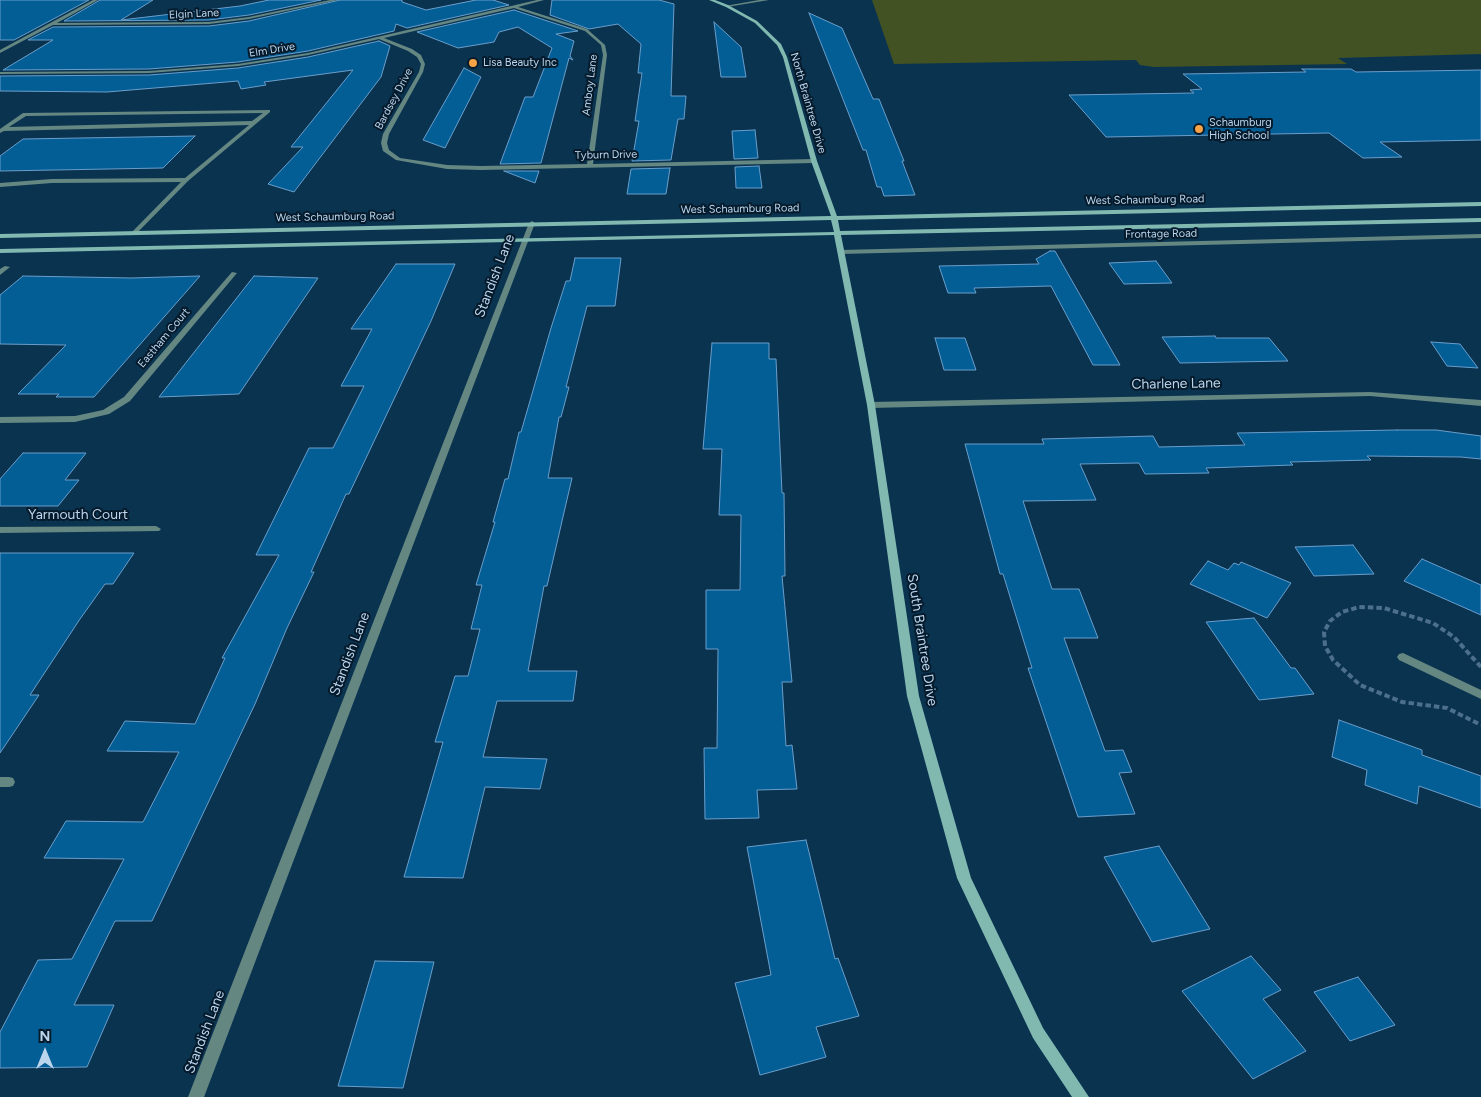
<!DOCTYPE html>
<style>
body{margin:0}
#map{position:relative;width:1481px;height:1097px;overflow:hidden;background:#0a3350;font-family:Figtree,sans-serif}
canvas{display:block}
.north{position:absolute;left:20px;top:1027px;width:50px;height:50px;-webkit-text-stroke:4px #051a2a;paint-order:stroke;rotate:0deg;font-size:14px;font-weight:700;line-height:20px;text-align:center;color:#bbd5ed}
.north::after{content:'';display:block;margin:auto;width:18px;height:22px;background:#bbd5ed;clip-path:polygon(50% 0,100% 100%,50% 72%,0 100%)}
</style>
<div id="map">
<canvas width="1481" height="1097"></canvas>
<div class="north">N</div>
</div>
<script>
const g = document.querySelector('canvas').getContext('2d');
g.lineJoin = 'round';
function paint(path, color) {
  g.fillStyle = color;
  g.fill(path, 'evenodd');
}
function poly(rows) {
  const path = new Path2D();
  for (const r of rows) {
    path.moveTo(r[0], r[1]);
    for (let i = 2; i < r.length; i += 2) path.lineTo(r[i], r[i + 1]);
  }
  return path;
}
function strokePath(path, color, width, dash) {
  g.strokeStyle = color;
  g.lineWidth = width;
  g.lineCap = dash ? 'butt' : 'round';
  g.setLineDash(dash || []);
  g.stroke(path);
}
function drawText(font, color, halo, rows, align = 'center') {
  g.font = font + ' Figtree,sans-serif';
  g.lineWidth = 4;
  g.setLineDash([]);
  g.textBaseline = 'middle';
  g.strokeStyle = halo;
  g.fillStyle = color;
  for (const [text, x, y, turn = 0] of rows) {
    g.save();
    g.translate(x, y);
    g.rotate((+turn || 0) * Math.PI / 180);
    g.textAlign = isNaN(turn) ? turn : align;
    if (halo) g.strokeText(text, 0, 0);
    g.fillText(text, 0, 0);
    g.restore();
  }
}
const green = poly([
 [872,0,1481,0,1481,54,1338,58,1347,64,1154,67,1140,65,1136,60,894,64]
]);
const building = poly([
 [0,0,89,0,14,40,0,40,0,0],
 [100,0,153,0,121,20,240,6,269,0,321,0,249,15,209,20,64,21,100,0],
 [340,0,402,0,402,2,426,10,476,0,493,0,509,5,407,28,396,24,394,31,308,51,238,62,149,69,3,70,53,40,28,40,53,27,209,26,249,21,340,0],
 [552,0,659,0,674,4,671,96,686,96,684,119,678,119,671,160,632,161,639,121,635,121,642,73,638,73,641,44,618,24,589,29,550,15,552,0],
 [514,10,578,31,556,34,574,41,570,56,573,60,569,58,541,163,500,164,525,97,533,97,552,48,518,27,499,32,494,42,458,48,417,32,514,10],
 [809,13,842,28,873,99,879,99,904,161,902,161,915,195,884,196,881,187,877,187,866,150,863,150,809,13],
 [714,22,741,47,746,77,721,77,714,22],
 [379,41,390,46,381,77,294,192,268,184,303,147,291,147,353,70,264,82,266,85,241,89,238,81,107,92,0,91,0,76,149,75,238,68,308,57,379,41],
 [464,68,481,77,445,148,423,140,464,68],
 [1302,69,1351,69,1356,72,1481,70,1481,140,1380,142,1402,157,1363,158,1329,133,1106,137,1069,95,1194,93,1190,90,1202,89,1183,74,1306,72,1302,69],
 [755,130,758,158,734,159,732,131,755,130],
 [195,136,163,168,0,171,0,156,23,139,195,136],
 [759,166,762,188,736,188,735,167,759,166],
 [670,168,666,194,627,194,631,169,670,168],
 [504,171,539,171,535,183,504,171],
 [1050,251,1055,251,1120,365,1093,365,1051,286,974,288,976,293,948,293,939,266,1039,264,1036,259,1050,251],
 [575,258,621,258,615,306,587,306,566,387,569,387,561,417,559,417,548,478,572,478,547,586,544,586,528,671,577,671,573,701,497,701,483,757,547,759,540,789,485,787,463,878,404,877,443,742,435,742,455,676,468,676,480,629,471,629,482,585,476,585,495,522,493,522,505,479,508,479,519,432,521,432,551,328,566,281,570,281,575,258],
 [1156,261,1172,283,1124,284,1109,263,1156,261],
 [396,264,455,264,431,321,349,494,346,494,311,572,314,572,287,628,255,704,152,921,115,921,74,1005,114,1005,87,1067,0,1068,0,1032,38,960,72,959,124,859,44,858,66,821,143,822,179,752,107,751,125,721,195,724,225,658,222,658,279,555,256,555,309,448,333,448,364,386,341,386,372,329,351,329,396,264],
 [23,276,131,278,200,276,94,397,56,397,59,394,18,394,66,345,0,344,0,295,23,276],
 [254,276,318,278,239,394,159,397,254,276],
 [1215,336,1216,338,1269,338,1288,361,1180,363,1162,337,1215,336],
 [935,338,965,338,976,370,944,370,935,338],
 [1431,342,1460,344,1478,368,1447,366,1431,342],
 [712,343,769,343,769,359,776,359,782,493,784,493,785,576,782,576,792,682,782,682,786,746,792,745,797,789,757,790,759,818,705,819,704,748,717,748,718,649,706,649,706,590,740,590,741,515,719,515,722,449,703,449,712,343],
 [1397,430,1436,430,1481,436,1481,459,1461,457,1367,456,1371,460,1290,462,1293,465,1206,468,1209,473,1145,474,1139,463,1080,464,1096,500,1023,501,1052,589,1079,589,1098,638,1064,638,1105,751,1123,750,1132,772,1119,773,1135,814,1078,817,1028,668,1032,668,1003,574,1000,574,965,444,1044,444,1042,439,1153,436,1159,447,1245,445,1237,433,1397,430],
 [23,453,86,453,65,480,79,480,58,506,0,506,0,479,23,453],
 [1353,545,1374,574,1314,576,1295,547,1353,545],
 [0,553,134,553,113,584,105,584,80,619,30,695,39,695,0,753,0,553],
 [1422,559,1481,585,1481,615,1404,581,1422,559],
 [1208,561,1228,570,1234,563,1239,565,1241,562,1291,583,1267,618,1190,584,1208,561],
 [1254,618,1291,668,1295,668,1314,694,1259,700,1206,622,1254,618],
 [1339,720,1422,750,1422,755,1481,776,1481,808,1419,786,1417,804,1365,785,1367,770,1332,757,1339,720],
 [806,840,835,959,838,958,859,1016,816,1027,826,1057,760,1075,735,983,771,975,747,847,806,840],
 [1159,846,1210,929,1152,942,1104,857,1159,846],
 [1251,956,1281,990,1263,999,1306,1051,1253,1079,1182,991,1251,956],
 [375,961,434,962,403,1088,338,1086,375,961],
 [1358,977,1395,1025,1350,1041,1314,992,1358,977]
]);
const path = poly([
 [1481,667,1454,637,1433,623,1384,608,1359,607,1342,612,1330,621,1324,632,1325,646,1333,660,1360,685,1402,702,1447,708,1481,725]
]);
const lane = poly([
 [270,110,270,112,188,181,137,233,132,232,181,182,52,183,0,187,0,183,52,179,185,178,249,125,4,131,0,133,0,129,23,113,270,110],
 [263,113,252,121,9,127,26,116,263,113]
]);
const street = poly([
 [93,0,98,0,57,23,209,22,249,17,330,0,338,0,249,19,209,24,53,25,0,53,0,50,93,0],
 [537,0,544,0,518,7,587,29,605,45,607,55,593,164,814,159,817,161,814,163,481,170,447,169,396,160,383,151,381,143,383,134,419,72,421,64,417,57,408,51,379,39,308,55,238,66,149,73,0,74,0,72,149,71,238,64,308,53,537,0],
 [514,8,585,31,601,45,603,55,587,164,481,166,447,165,400,158,389,150,387,143,389,134,423,72,425,64,421,55,412,49,384,38,514,8],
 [759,0,769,0,727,7,725,6,759,0],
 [532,221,535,223,204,1097,188,1097,529,223,532,221],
 [1481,234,1481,238,841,254,838,252,841,250,1481,234],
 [5,266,10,267,0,275,0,269,5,266],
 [232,272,237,273,130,401,109,414,75,422,0,423,0,417,75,416,103,410,124,397,232,272],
 [1370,392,1481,400,1481,406,1370,396,871,408,867,405,871,402,1370,392],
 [156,526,161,529,159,531,0,533,0,527,156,526],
 [1403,653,1481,690,1481,699,1399,660,1397,657,1399,654,1403,653],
 [0,777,9,777,13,778,15,782,13,786,9,787,0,787,0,777]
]);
const secondary = poly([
 [709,0,715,0,728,5,757,21,781,44,787,57,817,161,837,216,1481,202,1481,206,838,220,840,231,1481,218,1481,222,841,235,875,405,919,696,971,878,1043,1028,1089,1097,1072,1097,1033,1038,957,878,907,696,867,405,834,235,0,253,0,249,834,232,831,220,0,238,0,234,831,216,811,161,783,57,777,45,755,23,726,7,709,0]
]);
const markers = [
 [473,63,5,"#f6a246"],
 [1199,129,5,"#f6a246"]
];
const farStreetnames = [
 ["Elgin Lane",194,14,-3],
 ["Elm Drive",272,50,-9],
 ["Amboy Lane",590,85,-83],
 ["Bardsey Drive",394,99,-62],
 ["North Braintree Drive",808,103,74],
 ["Tyburn Drive",606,155,-1],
 ["West Schaumburg Road",1145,200,-1],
 ["West Schaumburg Road",740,209,-1],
 ["West Schaumburg Road",335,217,-1],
 ["Frontage Road",1161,234,-1],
 ["Eastham Court",164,338,-50]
];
const farPoinames = [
 ["Lisa Beauty Inc",483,63],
 ["Schaumburg",1209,123],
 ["High School",1209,136]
];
const streetNames = [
 ["Standish Lane",495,276,-69],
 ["Charlene Lane",1176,384,-1],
 ["Yarmouth Court",78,515],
 ["South Braintree Drive",922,640,81],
 ["Standish Lane",350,654,-69],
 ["Standish Lane",205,1032,-69]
];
paint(green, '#425223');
paint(building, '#045e96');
strokePath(building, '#6a9eca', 1);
strokePath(path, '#4c708b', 4, [5.5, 3]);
paint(lane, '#658782');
paint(street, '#658782');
paint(secondary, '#81b9b1');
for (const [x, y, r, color] of markers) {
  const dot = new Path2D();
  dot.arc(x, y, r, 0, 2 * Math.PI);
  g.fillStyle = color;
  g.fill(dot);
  strokePath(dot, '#051a2a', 2);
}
drawText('11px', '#bbd5ed', '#051a2a', farStreetnames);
drawText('11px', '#bbd5ed', '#051a2a', farPoinames, 'left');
drawText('14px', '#bbd5ed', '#051a2a', streetNames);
</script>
